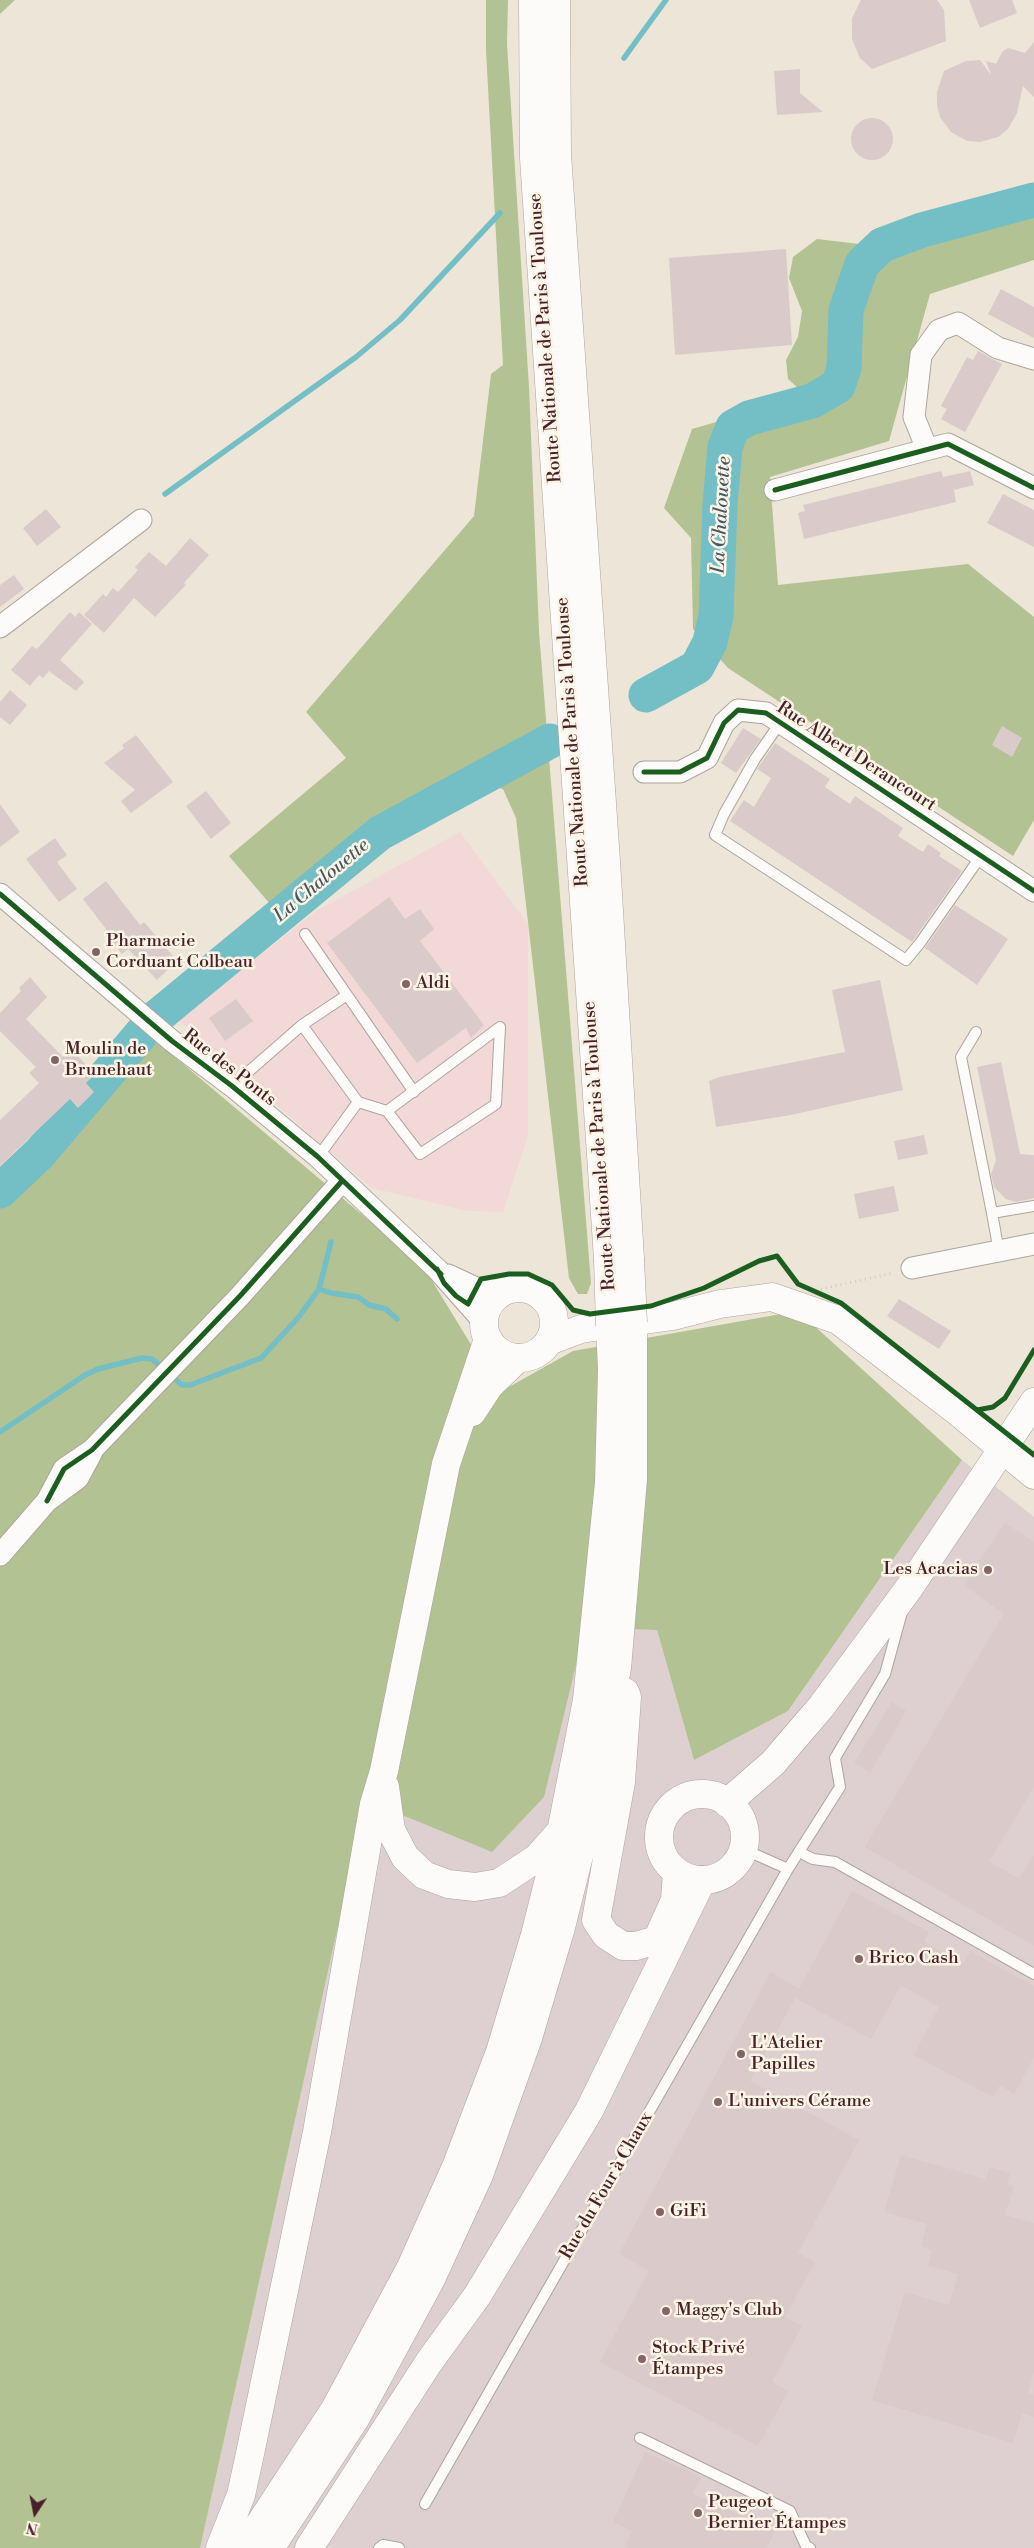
<!DOCTYPE html>
<meta charset="utf-8">
<style>
body{margin:0}
#map{position:relative;width:1034px;height:2548px;overflow:hidden;background:#ede5d7;font-family:"Libre Bodoni",serif}
canvas{display:block}
.north{position:absolute;left:10px;top:2488px;width:50px;height:50px;-webkit-text-stroke:4px #fcf5e5;paint-order:stroke;rotate:191deg;font-size:14px;font-weight:700;line-height:20px;text-align:center;color:#4a1f2b}
.north::after{content:'';display:block;margin:auto;width:18px;height:22px;background:#4a1f2b;clip-path:polygon(50% 0,100% 100%,50% 72%,0 100%)}
</style>
<div id="map">
<canvas width="1034" height="2548"></canvas>
<div class="north">N</div>
</div>
<script>
const g = document.querySelector('canvas').getContext('2d');
g.lineJoin = 'round';
function paint(path, color) {
  g.fillStyle = color;
  g.fill(path, 'evenodd');
}
function poly(rows) {
  const path = new Path2D();
  for (const r of rows) {
    if (r.length === 3) {
      path.moveTo(r[0] + r[2], r[1]);
      path.arc(r[0], r[1], r[2], 0, 2 * Math.PI);
      continue;
    }
    path.moveTo(r[0], r[1]);
    for (let i = 2; i < r.length; i += 2) path.lineTo(r[i], r[i + 1]);
  }
  return path;
}
function strokePath(path, color, width, dash) {
  g.strokeStyle = color;
  g.lineWidth = width;
  g.lineCap = dash ? 'butt' : 'round';
  g.setLineDash(dash || []);
  g.stroke(path);
}
function drawText(font, color, halo, rows, align = 'center') {
  g.font = font + ' "Libre Bodoni",serif';
  g.lineWidth = 5;
  g.setLineDash([]);
  g.textBaseline = 'middle';
  g.strokeStyle = halo;
  g.fillStyle = color;
  for (const [text, x, y, turn = 0] of rows) {
    g.save();
    g.translate(x, y);
    g.rotate((+turn || 0) * Math.PI / 180);
    g.textAlign = isNaN(turn) ? turn : align;
    if (halo) g.strokeText(text, 0, 0);
    g.fillText(text, 0, 0);
    g.restore();
  }
}
const built = poly([
 [460,832,528,924,528,1136,503,1212,467,1211,372,1188,178,1020,316,911]
]);
const industrial = poly([
 [962,1460,1034,1517,1034,2548,200,2548,366,1800,585,1628,657,1630,694,1760,788,1711]
]);
const forest = poly([
 [0,0,15,0,0,14],
 [486,0,508,0,507,44,529,387,539,632,591,1283,587,1294,578,1294,569,1278,516,818,503,789,451,777,288,925,229,856,346,758,306,712,474,516,491,374,503,365,486,50],
 [1034,194,1034,260,930,294,889,441,770,477,778,585,968,564,1034,617,1034,820,1013,856,728,668,693,629,691,538,664,508,692,429,807,396,788,379,786,360,798,337,802,311,789,278,793,257,817,239,868,245,899,228],
 [157,1042,423,1266,500,1392,573,1351,798,1311,962,1460,788,1711,694,1760,657,1630,585,1628,544,1797,492,1852,366,1800,200,2548,0,2548,0,1202]
]);
const stream = poly([
 [624,58,666,0],
 [165,494,356,357,400,320,500,213],
 [319,1289,331,1293,358,1297,369,1305,386,1309,397,1319],
 [0,1432,85,1375,98,1369,142,1358,152,1359,182,1385,190,1385,261,1358,298,1318,319,1289,331,1242]
]);
const river = poly([
 [646,695,697,667,710,642,716,616,720,505,725,447,733,427,749,418,812,401,838,386,844,368,846,310,862,264,882,245,922,230,1034,200],
 [0,1191,40,1153,153,1020,380,833,550,741]
]);
const building = poly([
 [861,0,937,0,944,10,946,41,872,69,860,58,852,39,852,18],
 [969,0,1012,0,1017,13,980,28],
 [1034,42,1034,97,1023,86,1017,113,1008,129,998,137,980,142,967,141,951,132,940,117,937,105,937,92,944,71,966,61,980,60,991,75,986,61,996,64,1003,51,1008,48,1025,53],
 [800,69,800,93,823,112,777,115,774,71],
 [872,139,21],
 [786,249,792,345,675,355,669,258],
 [1001,289,1034,307,1034,338,988,314],
 [978,351,1002,364,965,432,941,419,947,409,941,406,967,357,973,360],
 [941,471,943,477,970,471,974,485,954,490,956,502,804,539,798,513,805,511,803,505],
 [1003,494,1034,510,1034,547,987,523],
 [46,509,61,527,37,546,23,528],
 [190,538,209,555,184,583,186,585,155,617,134,598,104,633,84,615,103,594,106,597,113,588,118,592,138,570,135,567,149,552,166,566],
 [14,575,24,589,0,607,0,585],
 [70,612,75,617,79,612,92,624,60,660,84,682,76,691,49,671,43,678,39,675,30,686,11,670,32,646,37,649],
 [10,690,27,705,10,725,0,717,0,702],
 [1002,726,1022,738,1012,757,992,745],
 [743,728,761,739,736,773,721,763],
 [136,735,173,782,131,813,121,801,135,790,104,763,124,748,122,745],
 [775,743,830,779,825,787,850,804,855,796,903,828,898,836,923,852,928,844,941,853,939,856,962,871,912,942,730,821,744,800,754,807,771,778,757,769],
 [206,791,231,823,211,839,186,806],
 [0,804,20,832,0,847],
 [55,838,67,855,57,862,77,889,59,902,26,859],
 [106,881,140,925,144,922,177,961,157,980,128,949,122,954,104,931,106,929,83,899],
 [389,897,405,919,420,909,434,929,420,941,484,1025,471,1038,466,1028,417,1063,327,943],
 [955,905,1008,939,977,985,925,948],
 [30,977,47,997,26,1019,63,1057,71,1049,95,1074,86,1083,94,1092,78,1108,70,1099,0,1166,0,1120,39,1083,29,1073,36,1067,0,1031,0,1013,21,991,19,988],
 [880,980,903,1090,791,1115,716,1127,709,1081,719,1077,845,1052,832,990],
 [236,999,253,1021,225,1041,209,1018],
 [1001,1062,1020,1154,1034,1155,1034,1198,1016,1202,1006,1199,994,1187,991,1174,996,1160,977,1067],
 [924,1135,928,1154,898,1160,894,1141],
 [894,1186,899,1211,859,1219,854,1194],
 [899,1299,951,1331,939,1349,887,1316],
 [1005,1523,1034,1542,1034,1787,989,1861,1019,1879,1034,1855,1034,1946,865,1847,1004,1614,964,1585],
 [892,1702,906,1711,870,1773,854,1763],
 [852,1891,929,1932,924,1942,963,1964,970,1951,1034,1986,1034,2057,1014,2094,1000,2085,993,2097,914,2055,939,2007,901,1985,871,2039,795,1998,750,2081,859,2140,798,2253,815,2262,785,2317,802,2326,772,2382,788,2391,758,2446,600,2362,649,2271,619,2254,771,1972,799,1989],
 [901,2155,986,2179,989,2167,1010,2173,1007,2185,1014,2187,1005,2215,1034,2223,1034,2372,1028,2393,1034,2395,1034,2417,1022,2413,1013,2443,872,2400,905,2292,949,2305,958,2274,928,2266,932,2250,921,2246,927,2224,884,2212],
 [645,2452,701,2477,693,2494,775,2531,767,2548,624,2548,632,2531,613,2522]
]);
const path = poly([
 [821,1289,893,1273]
]);
const lane = poly([
 [780,723,755,759,724,814,715,835,906,960,920,943,981,856],
 [305,934,414,1092],
 [302,1025,358,1102,387,1111,420,1154,496,1104,500,1027,387,1111],
 [976,1032,961,1057,992,1213,1034,1206],
 [232,1086,302,1025,347,995],
 [318,1157,358,1102],
 [992,1213,999,1252],
 [743,1849,788,1869],
 [799,1852,813,1859,835,1862,1034,1974],
 [640,2438,790,2511,806,2546,810,2548],
 [425,2504,788,1869,840,1787,835,1758,885,1674,902,1612],
 [379,2548,383,2545,399,2548]
]);
const street = poly([
 [927,449,914,417,921,355,939,330,958,323,998,348,1034,359],
 [775,490,948,444,1034,488],
 [0,627,141,520],
 [644,772,680,772,707,758,724,723,738,710,766,713,1034,891],
 [0,894,172,1041,232,1086,318,1157,437,1269,484,1322],
 [912,1268,1034,1244],
 [448,1275,476,1288,505,1291],
 [47,1501,64,1469,92,1450,240,1296,342,1181],
 [0,1555,47,1501,78,1478,92,1452]
]);
const secondary = poly([
 [519,1323,35],
 [549,1341,581,1329,673,1316,720,1304,772,1297,838,1320,958,1412,1034,1475],
 [702,1837,43],
 [727,1803,773,1763,821,1707,909,1588,1034,1402]
]);
const primary = poly([
 [533,0,534,158,608,1259],
 [556,0,557,154,606,861,630,1259],
 [472,1412,489,1386,518,1358],
 [625,1692,627,1697,621,1782,596,1920,606,1935,623,1946,636,1946,657,1940,675,1900,677,1872],
 [385,1787,391,1830,405,1857,424,1875,448,1884,475,1887,499,1883,537,1858,560,1832],
 [220,2548,241,2495,251,2449,317,2132,374,1804,384,1771,446,1464,488,1339],
 [244,2548,335,2409,411,2267,456,2167,500,2052,535,1935,561,1832,587,1700,609,1483,612,1369,610,1326],
 [270,2548,355,2419,431,2279,479,2175,528,2038,560,1931,591,1808,617,1668,633,1479,633,1323],
 [309,2548,429,2362,477,2296,589,2111,702,1880]
]);
const primaryBridge = poly([
 [608,1259,610,1326],
 [630,1259,633,1323]
]);
const cycleway = poly([
 [775,490,948,444,1034,488],
 [644,772,680,772,707,758,724,723,738,710,766,713,1034,891],
 [0,894,172,1041,232,1086,318,1157,441,1274],
 [437,1269,444,1283,456,1296,468,1304,481,1279,509,1274,528,1274,552,1285,573,1310,590,1314,651,1306,704,1288,759,1261,777,1256,798,1284,841,1303,1034,1455],
 [977,1410,993,1407,1005,1398,1034,1350],
 [47,1501,64,1469,92,1450,240,1296,342,1181]
]);
const markers = [
 [96,952,5,"#836467"],
 [406,984,5,"#836467"],
 [55,1060,5,"#836467"],
 [988,1570,5,"#836467"],
 [859,1959,5,"#836467"],
 [741,2054,5,"#836467"],
 [718,2102,5,"#836467"],
 [660,2212,5,"#836467"],
 [666,2311,5,"#836467"],
 [642,2359,5,"#836467"],
 [698,2513,5,"#836467"]
];
const streetNames = [
 ["Route Nationale de Paris à Toulouse",546,338,-94],
 ["Route Nationale de Paris à Toulouse",573,742,-94],
 ["Rue Albert Derancourt",856,757,33],
 ["Rue des Ponts",229,1068,38],
 ["Route Nationale de Paris à Toulouse",600,1146,-94],
 ["Rue du Four à Chaux",607,2186,-60]
];
const poiNames = [
 ["Pharmacie",106,942],
 ["Corduant Colbeau",106,963],
 ["Aldi",416,984],
 ["Moulin de",65,1050],
 ["Brunehaut",65,1071],
 ["Les Acacias",978,1570,"right"],
 ["Brico Cash",869,1959],
 ["L'Atelier",751,2044],
 ["Papilles",751,2065],
 ["L'univers Cérame",728,2102],
 ["GiFi",670,2212],
 ["Maggy's Club",676,2311],
 ["Stock Privé",652,2349],
 ["Étampes",652,2370],
 ["Peugeot",708,2503],
 ["Bernier Étampes",708,2524]
];
const waterNames = [
 ["La Chalouette",722,515,-87],
 ["La Chalouette",322,881,-40]
];
paint(built, '#f2d9d8');
paint(industrial, '#decfd0');
paint(forest, '#b3c292');
strokePath(stream, '#74bec6', 5.5);
strokePath(river, '#74bec6', 35);
paint(building, '#dacbca');
strokePath(lane, '#aea49e', 12);
strokePath(street, '#aea49e', 23);
strokePath(secondary, '#aea49e', 29);
strokePath(primary, '#aea49e', 29);
strokePath(path, '#cfcbc9', 3, [1, 4]);
strokePath(lane, '#fcfbf9', 10);
strokePath(street, '#fcfbf9', 21);
strokePath(secondary, '#fcfbf9', 28);
strokePath(primary, '#fcfbf9', 28);
strokePath(primaryBridge, '#aea49e', 29, []);
strokePath(primaryBridge, '#fcfbf9', 28);
strokePath(cycleway, '#1b5e20', 5);
for (const [x, y, r, color] of markers) {
  const dot = new Path2D();
  dot.arc(x, y, r, 0, 2 * Math.PI);
  g.fillStyle = color;
  g.fill(dot);
  strokePath(dot, '#fcf5e5', 2);
}
drawText('18px', '#4a1f2b', '#fcf5e5', streetNames);
drawText('18px', '#4a1f2b', '#fcf5e5', poiNames, 'left');
drawText('italic 19px', '#465866', '#fcf5e5', waterNames);
</script>
